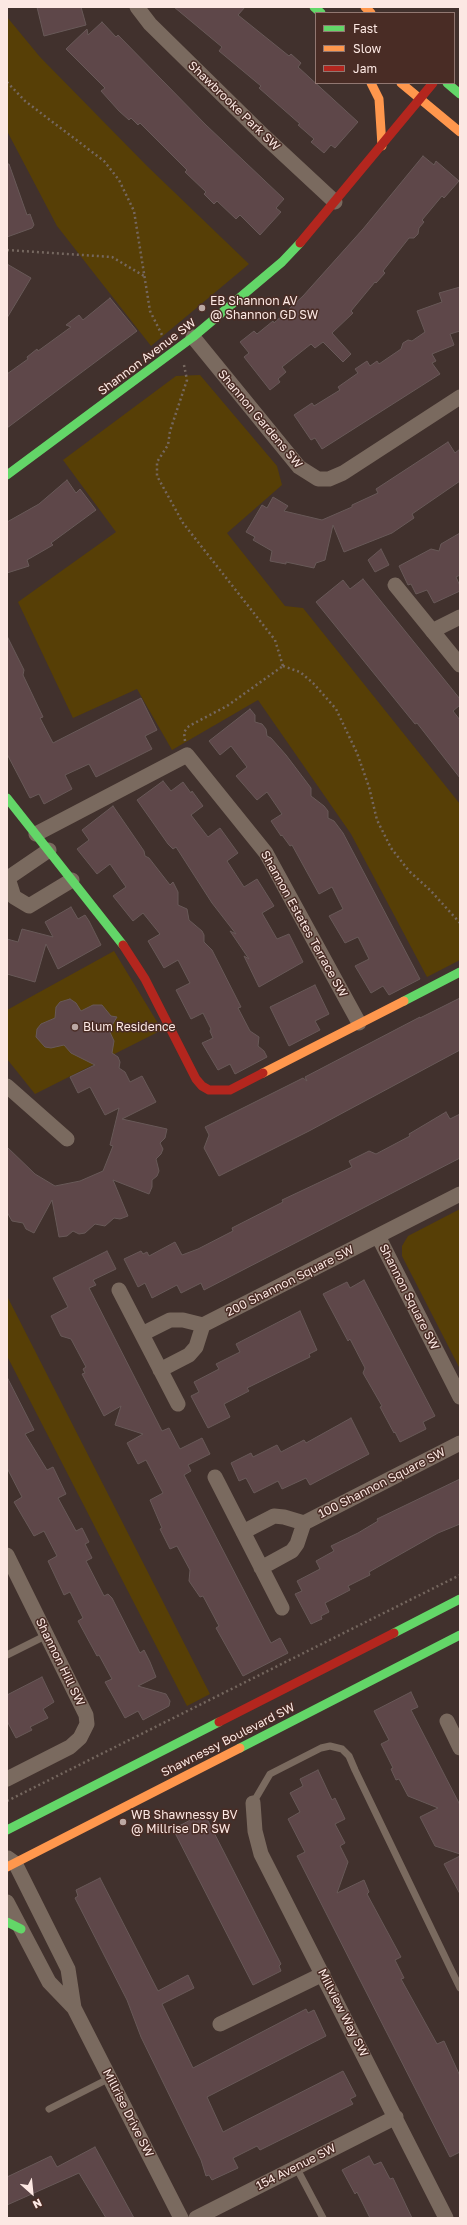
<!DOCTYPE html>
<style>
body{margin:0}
#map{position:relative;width:467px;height:2225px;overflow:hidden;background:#41312d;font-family:"Golos Text",sans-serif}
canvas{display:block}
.frame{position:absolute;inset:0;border:8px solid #fce8e3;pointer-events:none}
.legend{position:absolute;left:315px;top:12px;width:140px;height:72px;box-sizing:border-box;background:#492c25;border:1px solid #917771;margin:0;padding:5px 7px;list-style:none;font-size:12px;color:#fce8e3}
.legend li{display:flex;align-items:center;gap:8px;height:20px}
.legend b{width:20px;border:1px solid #917771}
.north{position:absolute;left:12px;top:2173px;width:40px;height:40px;-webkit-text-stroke:3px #492c25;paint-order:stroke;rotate:153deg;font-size:11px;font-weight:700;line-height:16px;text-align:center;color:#fce8e3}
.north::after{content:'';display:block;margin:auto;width:14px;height:18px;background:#fce8e3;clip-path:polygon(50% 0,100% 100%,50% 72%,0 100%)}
</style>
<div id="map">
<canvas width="467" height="2225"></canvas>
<div class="frame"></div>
<ul class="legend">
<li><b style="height:5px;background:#63d668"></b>Fast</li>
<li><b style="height:5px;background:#ff974d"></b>Slow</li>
<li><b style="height:5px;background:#b3261e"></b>Jam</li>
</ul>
<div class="north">N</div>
</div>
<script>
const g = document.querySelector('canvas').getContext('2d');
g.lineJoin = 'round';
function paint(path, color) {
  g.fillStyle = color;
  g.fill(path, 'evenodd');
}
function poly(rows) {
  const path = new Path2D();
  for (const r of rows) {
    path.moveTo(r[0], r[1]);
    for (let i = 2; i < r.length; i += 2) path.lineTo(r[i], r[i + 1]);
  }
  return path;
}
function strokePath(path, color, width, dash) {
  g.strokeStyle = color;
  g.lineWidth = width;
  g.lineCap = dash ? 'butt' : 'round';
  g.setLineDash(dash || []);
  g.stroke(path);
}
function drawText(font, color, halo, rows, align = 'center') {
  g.font = font + ' "Golos Text",sans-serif';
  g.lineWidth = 3;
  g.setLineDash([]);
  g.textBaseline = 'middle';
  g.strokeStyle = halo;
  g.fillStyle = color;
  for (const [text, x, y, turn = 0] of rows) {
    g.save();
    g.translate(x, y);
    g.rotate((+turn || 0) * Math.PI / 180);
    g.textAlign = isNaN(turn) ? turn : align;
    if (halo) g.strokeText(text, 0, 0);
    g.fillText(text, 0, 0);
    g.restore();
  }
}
const green = poly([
 [7,17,40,57,147,166,249,264,151,346,57,226,7,131],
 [200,375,277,466,282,485,227,533,285,606,303,608,460,804,460,960,427,977,351,834,258,700,172,750,137,689,73,718,18,602,116,532,63,460,176,376],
 [114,951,162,1030,35,1094,7,1059,7,1010],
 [460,1209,460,1369,402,1256,402,1246,408,1236],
 [7,1296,210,1694,187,1706,7,1356]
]);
const building = poly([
 [37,7,81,7,86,25,44,36,37,7],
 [174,7,245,7,238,15,289,56,291,54,301,63,298,67,358,122,335,148,331,145,324,153,311,142,314,139,298,125,300,124,259,88,261,86,219,51,222,47,174,7],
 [102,22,116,37,118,35,206,125,284,199,276,208,281,212,260,235,240,215,236,219,217,201,214,204,204,194,206,192,185,172,187,170,140,123,138,125,131,118,129,120,119,111,101,91,105,88,66,49,87,29,88,35,102,22],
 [423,156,434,165,436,161,459,181,444,198,442,196,422,220,424,222,419,228,418,234,414,238,409,238,383,271,385,273,376,283,375,282,351,311,353,313,332,333,351,354,343,362,323,342,315,348,311,344,282,367,286,372,278,379,280,382,270,390,244,357,249,353,240,342,254,331,257,334,273,321,274,323,303,296,363,229,423,156],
 [7,164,9,164,27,215,30,214,34,225,32,228,7,237,7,164],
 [7,264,31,278,7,318,7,264],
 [460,287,460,331,450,334,454,345,432,354,436,361,432,363,440,374,322,449,315,438,311,440,294,415,312,403,314,406,340,390,338,387,358,373,355,369,367,361,370,366,377,361,379,364,401,349,403,343,408,340,412,341,425,332,417,311,442,302,439,293,460,287],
 [110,298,137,331,7,428,7,374,28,359,27,357,37,349,38,351,71,327,66,325,79,315,83,320,110,298],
 [448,442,455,453,460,449,460,481,412,514,414,518,392,533,344,552,333,525,325,560,316,563,314,568,286,562,286,564,270,561,272,551,253,540,255,537,246,532,262,505,267,508,273,497,288,506,284,511,322,520,352,507,352,505,378,493,376,489,448,442],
 [67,480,76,493,80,489,96,510,51,543,53,545,27,560,29,566,7,573,7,522,39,504,67,480],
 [460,533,460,575,456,577,460,586,460,591,434,603,427,590,416,594,411,584,408,585,399,566,431,549,439,551,441,544,460,533],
 [381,549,389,565,375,572,368,560,381,549],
 [363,579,460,699,460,705,453,711,460,720,460,778,417,723,415,724,316,602,343,580,350,589,363,579],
 [7,636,24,670,23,675,43,717,40,718,53,743,141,698,157,730,145,736,152,749,96,777,89,764,65,775,72,789,44,804,39,794,30,798,7,754,7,636],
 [250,709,255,715,255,722,262,724,266,729,267,736,271,738,286,755,311,788,311,796,324,806,328,811,328,818,334,821,343,833,420,979,389,995,383,986,371,993,355,966,369,959,358,937,345,943,329,916,343,909,332,887,319,894,292,845,290,846,282,835,281,836,271,821,282,814,267,792,257,800,236,776,247,767,231,746,220,755,209,741,250,709],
 [163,781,171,791,183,782,191,793,192,791,203,806,191,815,208,837,220,828,238,853,227,861,244,887,257,879,274,906,262,913,277,939,289,934,303,962,259,987,244,956,249,959,230,931,236,934,212,903,176,847,173,849,168,844,137,800,163,781],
 [113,806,144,851,145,856,149,858,170,885,173,882,178,892,178,905,187,909,189,920,202,931,204,935,204,942,212,950,241,1007,238,1008,250,1031,259,1037,258,1046,264,1051,267,1057,235,1074,230,1064,218,1070,202,1043,213,1038,210,1031,211,1029,203,1013,191,1019,176,990,190,983,178,960,164,968,148,941,160,934,143,913,133,921,113,896,126,887,110,864,97,874,77,849,89,840,82,830,113,806],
 [71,907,78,919,85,915,89,921,101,945,58,969,46,944,35,982,7,974,7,939,18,942,22,929,53,937,45,922,71,907],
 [315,985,329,1014,315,1021,320,1030,289,1046,270,1007,315,985],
 [460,998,460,1050,309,1131,219,1176,204,1148,209,1135,205,1127,303,1078,307,1081,305,1077,420,1017,420,1018,460,998],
 [70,999,76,1003,81,1011,93,1005,102,1005,111,1016,117,1017,109,1030,114,1041,112,1053,118,1057,120,1062,119,1068,125,1072,130,1082,142,1076,156,1102,122,1119,167,1129,165,1138,160,1143,163,1149,161,1154,156,1159,159,1171,157,1176,152,1180,152,1187,149,1194,113,1180,128,1216,120,1219,114,1218,105,1226,95,1224,85,1233,79,1234,73,1231,67,1236,59,1237,52,1200,34,1233,26,1229,23,1223,12,1221,7,1212,7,1147,35,1174,55,1186,80,1181,103,1171,113,1146,110,1145,119,1108,105,1115,90,1087,78,1093,70,1077,95,1065,71,1053,64,1045,51,1048,45,1047,36,1037,37,1029,41,1024,55,1018,56,1007,60,1002,70,999],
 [446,1112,450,1119,460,1114,460,1158,204,1290,201,1283,181,1293,177,1285,152,1298,145,1283,138,1287,124,1259,141,1251,143,1254,147,1252,149,1256,175,1242,182,1255,198,1249,233,1231,232,1228,283,1202,282,1200,352,1167,349,1161,369,1151,376,1154,410,1136,409,1134,446,1112],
 [107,1251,116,1269,93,1280,96,1285,89,1288,162,1431,169,1428,180,1449,202,1438,210,1454,188,1465,191,1471,184,1475,271,1643,280,1638,288,1653,243,1676,216,1628,219,1626,203,1596,200,1597,189,1581,190,1570,177,1546,170,1549,160,1529,162,1528,150,1500,163,1493,146,1460,138,1464,127,1443,143,1434,115,1425,121,1406,104,1416,82,1374,85,1373,83,1369,86,1367,71,1339,61,1336,51,1316,68,1307,53,1278,107,1251],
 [364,1280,435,1416,423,1422,426,1429,400,1442,395,1432,394,1433,380,1407,382,1406,363,1373,365,1368,350,1339,348,1341,323,1294,347,1282,350,1288,364,1280],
 [300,1311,317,1350,309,1354,310,1357,247,1388,249,1391,224,1404,230,1417,208,1428,191,1396,199,1392,194,1382,219,1369,216,1364,240,1352,236,1344,300,1311],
 [7,1377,34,1430,25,1434,47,1470,53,1467,66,1494,58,1498,76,1531,82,1528,89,1542,85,1544,92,1558,86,1561,104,1596,108,1594,112,1598,140,1653,144,1650,150,1662,156,1677,138,1686,166,1694,170,1701,169,1706,143,1720,138,1711,125,1718,114,1698,105,1682,112,1679,99,1655,97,1656,78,1621,83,1618,70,1592,64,1595,48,1561,57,1556,44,1531,34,1536,14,1502,22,1497,7,1468,7,1377],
 [351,1418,369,1454,310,1485,306,1478,282,1489,278,1481,254,1493,246,1478,239,1481,231,1463,251,1453,253,1457,277,1445,281,1452,304,1440,306,1443,351,1418],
 [460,1479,460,1524,438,1533,369,1572,370,1575,348,1586,350,1590,325,1603,329,1612,321,1616,322,1619,311,1624,295,1594,302,1591,297,1581,320,1569,316,1561,334,1551,331,1546,358,1533,378,1521,377,1519,460,1479],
 [42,1677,54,1702,43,1709,48,1718,30,1727,32,1730,16,1738,7,1721,7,1695,42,1677],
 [411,1692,418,1707,411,1710,460,1805,460,1854,435,1846,420,1817,438,1808,408,1796,399,1779,396,1780,391,1769,393,1768,381,1744,389,1740,374,1711,411,1692],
 [318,1770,332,1800,335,1798,345,1819,335,1824,345,1843,340,1846,348,1862,337,1893,364,1880,369,1892,367,1894,401,1957,395,1960,404,1978,401,1979,437,2044,444,2041,460,2076,460,2152,450,2157,297,1856,305,1852,288,1819,300,1812,290,1793,303,1786,300,1779,318,1770],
 [204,1813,281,1964,279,1966,281,1971,253,1985,173,1829,204,1813],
 [460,1856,460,1894,444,1864,460,1856],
 [100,1878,158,1991,188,1975,194,1988,162,2004,193,2068,306,2009,308,2013,314,2010,326,2036,207,2097,223,2132,343,2071,356,2096,350,2099,353,2104,260,2150,257,2146,233,2158,238,2168,212,2180,209,2175,206,2176,201,2160,141,2037,127,2000,75,1898,78,1896,76,1890,100,1878],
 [95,2147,134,2218,106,2218,79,2173,7,2205,7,2177,51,2156,57,2167,95,2147],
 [369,2156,374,2165,381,2162,390,2179,393,2178,412,2218,370,2218,357,2192,355,2194,342,2170,369,2156]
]);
const path = poly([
 [7,82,25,101,104,161,119,180,134,211,150,311,163,337],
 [7,250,112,257,144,276],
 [184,365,187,380,170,431,168,445,157,462,157,476,183,523,275,640,283,666],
 [283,666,300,672,313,683,336,709,357,753,369,787,377,820,391,848,409,871,430,890,460,923],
 [185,741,184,732,189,726,227,706,283,666],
 [7,1801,460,1575]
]);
const lane = poly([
 [7,1655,47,1635],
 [253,1803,270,1774,321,1748,330,1746,342,1749,349,1756,355,1770,460,1988],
 [49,2109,110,2078],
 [296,2167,323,2218]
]);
const street = poly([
 [137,7,150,24,264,136,335,202],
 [193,337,299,467,318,479,329,479,343,473,460,397],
 [395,585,460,665],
 [432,631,460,617],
 [36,834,187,755,266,853,359,1023],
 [49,850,8,878,14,897,29,906,72,880],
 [7,1086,67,1139],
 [378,1236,460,1397],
 [119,1290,178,1404],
 [203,1325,460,1194],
 [142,1334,170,1320,183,1320,203,1325,196,1347,189,1355,160,1370],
 [215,1477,282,1608],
 [304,1523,460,1443],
 [243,1532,274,1516,284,1517,304,1523,297,1544,292,1551,261,1568],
 [7,1555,86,1715,87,1724,80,1738,70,1747,7,1779],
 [447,1721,460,1748],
 [253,1803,255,1831,261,1854,446,2218],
 [8,1858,15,1863,68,1969,74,2008],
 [7,1902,49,1982,74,2008,181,2218],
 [220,2024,323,1974],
 [196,2218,396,2117]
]);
const fast = poly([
 [314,7,321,13],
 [447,83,460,94],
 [7,475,193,337,282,262,300,243],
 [7,798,123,945],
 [404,1001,460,972],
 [394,1633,460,1599],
 [240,1748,460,1635],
 [7,1830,219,1722],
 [7,1922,21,1929]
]);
const slow = poly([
 [365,7,371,13],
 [371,83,379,99,382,146],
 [401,83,460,132],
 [263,1073,404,1001],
 [7,1867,240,1748]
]);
const jam = poly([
 [300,243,433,83],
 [123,945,145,979,196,1079,202,1086,209,1090,230,1090,263,1073],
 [219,1722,394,1633]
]);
const markers = [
 [202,308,4,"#bba8a3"],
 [75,1027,4,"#bba8a3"],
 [123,1822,4,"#bba8a3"]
];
const streetNames = [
 ["Shawbrooke Park SW",234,106,44],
 ["Shannon Avenue SW",147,357,-37],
 ["Shannon Gardens SW",260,419,50],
 ["Shannon Estates Terrace SW",304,924,61],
 ["200 Shannon Square SW",290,1281,-27],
 ["Shannon Square SW",409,1297,63],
 ["100 Shannon Square SW",382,1483,-27],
 ["Shannon Hill SW",60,1662,64],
 ["Shawnessy Boulevard SW",228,1740,-27],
 ["Millview Way SW",343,2013,63],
 ["Millrise Drive SW",128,2113,63],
 ["154 Avenue SW",296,2167,-27]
];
const poiNames = [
 ["EB Shannon AV",210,301],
 ["@ Shannon GD SW",210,315],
 ["Blum Residence",83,1027],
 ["WB Shawnessy BV",131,1815],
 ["@ Millrise DR SW",131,1829]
];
paint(green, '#573f06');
paint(building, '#5e4749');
strokePath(building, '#685958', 1);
strokePath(path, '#75675f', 2.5, [2, 3]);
strokePath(lane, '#7a6a5f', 7);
strokePath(street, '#7a6a5f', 15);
strokePath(fast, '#63d668', 9);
strokePath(slow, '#ff974d', 9);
strokePath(jam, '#b3261e', 9);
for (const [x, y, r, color] of markers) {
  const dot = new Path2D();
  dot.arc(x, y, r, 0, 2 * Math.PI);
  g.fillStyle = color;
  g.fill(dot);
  strokePath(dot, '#492c25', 1.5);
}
drawText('12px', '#fce8e3', '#492c25', streetNames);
drawText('12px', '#fce8e3', '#492c25', poiNames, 'left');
</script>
